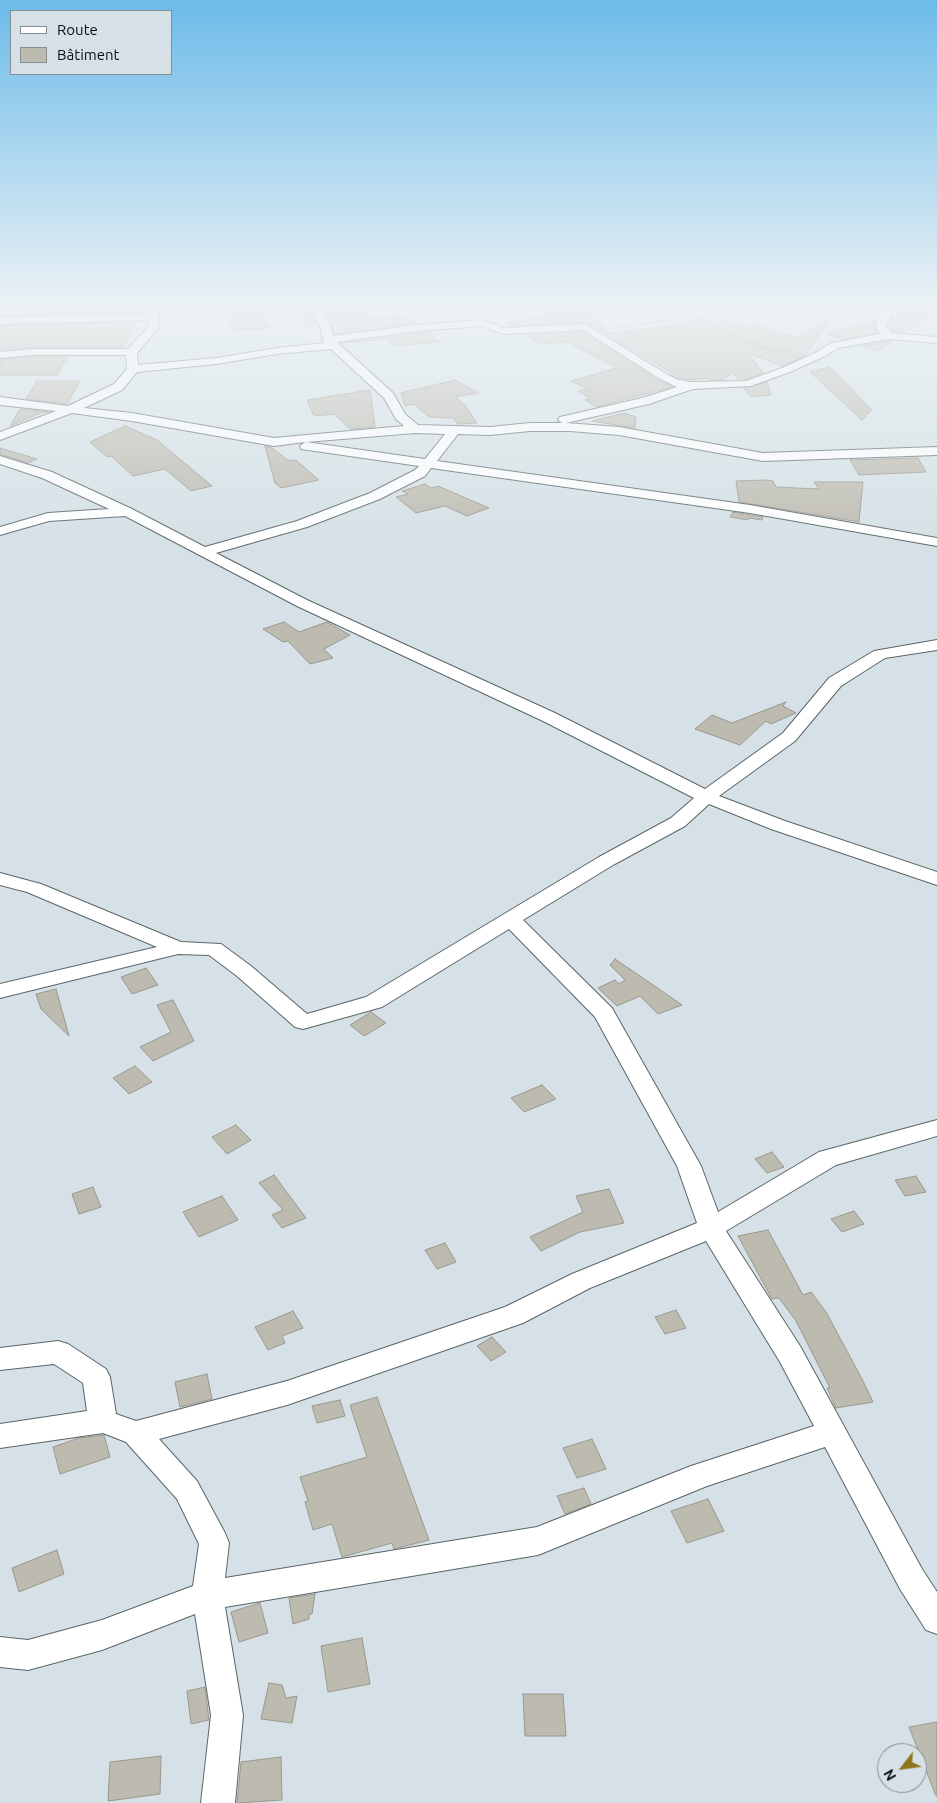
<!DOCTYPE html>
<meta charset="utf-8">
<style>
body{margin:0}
#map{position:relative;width:937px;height:1803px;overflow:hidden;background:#d5e1e6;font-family:Ubuntu,sans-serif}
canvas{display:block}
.legend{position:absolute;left:10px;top:10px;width:162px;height:65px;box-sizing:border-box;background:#d5e1e6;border:1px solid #848d90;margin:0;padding:6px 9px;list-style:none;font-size:15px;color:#0b0f10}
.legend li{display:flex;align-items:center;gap:10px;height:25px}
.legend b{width:25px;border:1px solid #848d90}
.north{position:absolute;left:877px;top:1743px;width:50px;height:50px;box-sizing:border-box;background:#d5e1e6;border:1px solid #848d90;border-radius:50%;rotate:240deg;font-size:14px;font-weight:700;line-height:20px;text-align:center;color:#0b0f10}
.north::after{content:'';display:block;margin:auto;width:18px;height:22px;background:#90761b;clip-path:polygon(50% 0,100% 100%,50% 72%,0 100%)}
</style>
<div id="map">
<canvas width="937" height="1803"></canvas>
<ul class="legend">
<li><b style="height:6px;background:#fff"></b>Route</li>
<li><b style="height:14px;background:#bdbab0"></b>Bâtiment</li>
</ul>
<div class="north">N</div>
</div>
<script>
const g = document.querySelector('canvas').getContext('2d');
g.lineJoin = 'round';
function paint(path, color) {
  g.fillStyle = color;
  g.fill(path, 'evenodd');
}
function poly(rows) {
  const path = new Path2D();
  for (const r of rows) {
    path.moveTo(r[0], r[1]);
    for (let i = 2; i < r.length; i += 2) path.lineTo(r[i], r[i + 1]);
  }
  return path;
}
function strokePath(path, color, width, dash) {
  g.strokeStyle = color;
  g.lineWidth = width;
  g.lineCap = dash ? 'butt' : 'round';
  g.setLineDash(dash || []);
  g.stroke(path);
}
const building = poly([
 [4,303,103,303,103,305,144,303,140,312,0,316,0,308,4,303],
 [300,303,304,303,317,324,308,325,300,303],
 [318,303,369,303,370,318,403,314,416,323,334,334,331,322,318,303],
 [936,303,937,310,905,332,893,331,888,326,893,315,936,303],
 [259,304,270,328,233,330,227,309,259,304],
 [586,310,610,333,686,324,698,318,719,322,727,321,747,328,755,325,797,338,833,316,804,356,783,366,748,353,763,373,746,379,738,379,733,373,722,380,709,380,707,378,692,380,680,378,585,322,511,326,507,323,549,313,586,310],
 [876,320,874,327,878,333,842,339,827,334,876,320],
 [135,322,124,347,31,347,0,350,0,326,135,322],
 [428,332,440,342,393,346,388,339,341,343,428,332],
 [582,332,659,381,672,387,596,407,585,400,591,399,578,391,588,389,571,381,617,368,567,342,541,344,526,335,582,332],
 [892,341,877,351,861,346,889,341,892,341],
 [31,357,67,357,57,375,0,375,0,360,31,357],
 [830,367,872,410,862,420,810,372,830,367],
 [455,380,479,393,455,397,464,404,477,423,458,424,453,418,429,417,414,404,405,406,401,393,455,380],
 [37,381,80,381,67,404,26,399,37,381],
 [767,382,771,395,751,397,744,388,767,382],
 [370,390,375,427,350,429,334,414,314,416,307,400,370,390],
 [20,409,48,412,43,412,10,426,20,409],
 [624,413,636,417,635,428,592,421,624,413],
 [125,426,157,440,212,486,191,491,165,469,133,476,111,456,107,457,90,442,125,426],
 [265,446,272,448,289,461,296,460,319,480,281,488,275,483,265,446],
 [0,448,37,459,28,463,0,454,0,448],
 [918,458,926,472,859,475,850,460,918,458],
 [765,480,773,481,776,487,819,489,814,482,863,482,859,522,739,502,736,481,765,480],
 [425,484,431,488,438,486,489,508,467,516,445,506,416,513,396,497,408,494,402,491,425,484],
 [733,512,750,515,763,517,762,520,749,518,748,520,730,517,733,512],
 [284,622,299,632,327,622,350,635,324,649,333,658,310,664,288,641,283,642,263,629,284,622],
 [786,702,783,706,796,713,771,724,766,721,740,745,695,729,712,715,732,723,786,702],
 [615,959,659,989,682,1005,658,1014,640,996,617,1006,598,988,615,980,619,984,625,980,610,965,615,959],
 [146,968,158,985,132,994,121,977,146,968],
 [56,989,69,1036,41,1009,36,994,56,989],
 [173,1000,194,1041,153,1061,140,1047,171,1032,157,1005,173,1000],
 [371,1012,386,1023,364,1036,350,1025,371,1012],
 [135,1066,152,1082,129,1094,113,1078,135,1066],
 [542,1085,556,1099,524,1112,511,1098,542,1085],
 [236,1125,251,1140,227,1154,212,1137,236,1125],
 [772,1152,784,1167,767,1173,755,1159,772,1152],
 [274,1175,306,1218,282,1228,272,1215,283,1210,259,1183,274,1175],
 [916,1176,926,1192,905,1196,895,1180,916,1176],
 [93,1187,101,1207,79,1214,72,1194,93,1187],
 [609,1189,624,1223,580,1232,541,1251,530,1237,583,1212,576,1196,609,1189],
 [222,1196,238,1220,199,1237,183,1212,222,1196],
 [854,1211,864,1224,842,1232,831,1219,854,1211],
 [768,1230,803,1295,811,1292,826,1312,862,1379,873,1402,836,1408,827,1388,830,1388,796,1321,779,1298,772,1299,738,1236,768,1230],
 [445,1243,456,1262,437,1269,425,1250,445,1243],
 [676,1310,686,1328,665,1334,655,1317,676,1310],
 [293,1311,303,1328,282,1336,285,1343,268,1350,255,1327,293,1311],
 [492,1337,506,1352,491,1361,477,1346,492,1337],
 [207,1374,212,1399,180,1407,175,1382,207,1374],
 [377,1397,429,1540,394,1549,392,1543,342,1557,332,1524,313,1530,305,1502,308,1501,300,1477,367,1457,350,1405,377,1397],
 [340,1400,345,1416,317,1423,312,1406,340,1400],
 [104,1435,110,1457,60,1474,53,1447,79,1438,104,1435],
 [592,1439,606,1469,577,1478,563,1448,592,1439],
 [584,1488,591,1504,565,1514,557,1496,584,1488],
 [708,1499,724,1531,687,1543,671,1511,708,1499],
 [57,1550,64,1574,19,1592,12,1568,57,1550],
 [315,1594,312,1614,309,1614,309,1619,293,1624,289,1598,315,1594],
 [260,1603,268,1633,239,1642,231,1612,260,1603],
 [362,1638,370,1684,328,1692,321,1646,362,1638],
 [269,1683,282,1685,286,1698,297,1696,292,1723,261,1719,269,1683],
 [205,1687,209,1720,191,1724,187,1691,205,1687],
 [523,1694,563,1694,566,1736,525,1736,523,1694],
 [937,1722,937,1796,936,1796,909,1727,937,1722],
 [161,1756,160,1794,108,1801,110,1762,161,1756],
 [281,1757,282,1800,237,1803,241,1762,281,1757]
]);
const path = poly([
 [612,328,687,318,722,329,763,348,791,352]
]);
const street = poly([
 [147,303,157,303,159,327,137,353,138,365,216,358,277,348,324,343,319,323,306,303,316,303,329,323,333,336,417,325,483,320,504,328,585,324,668,375,679,380,692,382,746,381,782,368,817,352,831,343,881,334,875,326,883,309,889,303,901,303,893,311,886,326,892,333,937,337,937,343,889,339,838,348,825,356,790,372,751,386,693,389,649,404,566,423,619,427,763,453,937,447,937,455,763,461,619,435,570,431,530,431,490,435,458,434,437,461,750,505,937,538,937,546,750,513,431,468,425,476,380,499,307,527,216,553,307,600,555,713,705,789,783,733,829,678,874,651,937,640,937,650,885,658,841,686,795,741,719,796,785,821,937,872,937,885,771,829,709,804,685,826,613,865,523,920,612,1008,701,1166,718,1212,819,1152,937,1120,937,1136,836,1165,726,1231,800,1346,922,1569,937,1592,937,1634,926,1630,900,1589,825,1447,707,1486,538,1555,225,1607,243,1715,235,1803,201,1803,211,1715,195,1614,102,1650,28,1670,0,1667,0,1637,28,1640,102,1620,193,1586,199,1544,177,1499,126,1442,103,1433,0,1448,0,1424,87,1411,83,1383,54,1364,0,1370,0,1348,58,1341,68,1344,106,1369,110,1377,116,1414,136,1421,287,1381,505,1307,572,1274,697,1223,677,1166,595,1017,509,929,382,1007,303,1029,295,1027,237,976,209,955,178,954,0,998,0,984,157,947,27,892,0,885,0,873,41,884,181,942,221,944,251,966,307,1014,366,997,599,857,671,818,694,798,543,721,297,606,125,516,49,521,0,535,0,527,48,513,109,509,42,478,0,464,0,456,52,472,132,509,205,547,297,521,370,493,415,470,419,466,301,449,300,446,305,442,274,446,132,421,72,413,0,440,0,432,56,411,0,405,0,397,68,406,114,384,127,369,126,355,31,355,0,358,0,352,31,349,128,349,149,326,148,320,0,324,0,318,148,314,147,303],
 [482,326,503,334,583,330,660,379,677,387,642,398,560,417,558,420,562,423,530,423,490,427,418,425,405,414,393,393,337,342,417,331,482,326],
 [331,349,384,398,396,419,404,426,274,438,132,413,84,408,122,390,137,372,216,364,277,354,331,349],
 [415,433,445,434,425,459,306,442,415,433],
 [706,1241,780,1362,814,1426,691,1466,537,1527,225,1578,229,1543,225,1533,197,1481,159,1439,287,1405,523,1323,590,1288,706,1241]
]);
paint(building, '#bdbab0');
strokePath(building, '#9a978d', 1);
strokePath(street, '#5a6569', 2);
strokePath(path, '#8b9498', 2, [1, 1]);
paint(street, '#fff');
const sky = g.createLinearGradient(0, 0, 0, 555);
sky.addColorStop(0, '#6cbbe9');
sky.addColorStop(0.55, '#ecf2f4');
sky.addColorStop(1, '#ecf2f400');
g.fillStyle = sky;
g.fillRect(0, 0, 937, 555);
</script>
